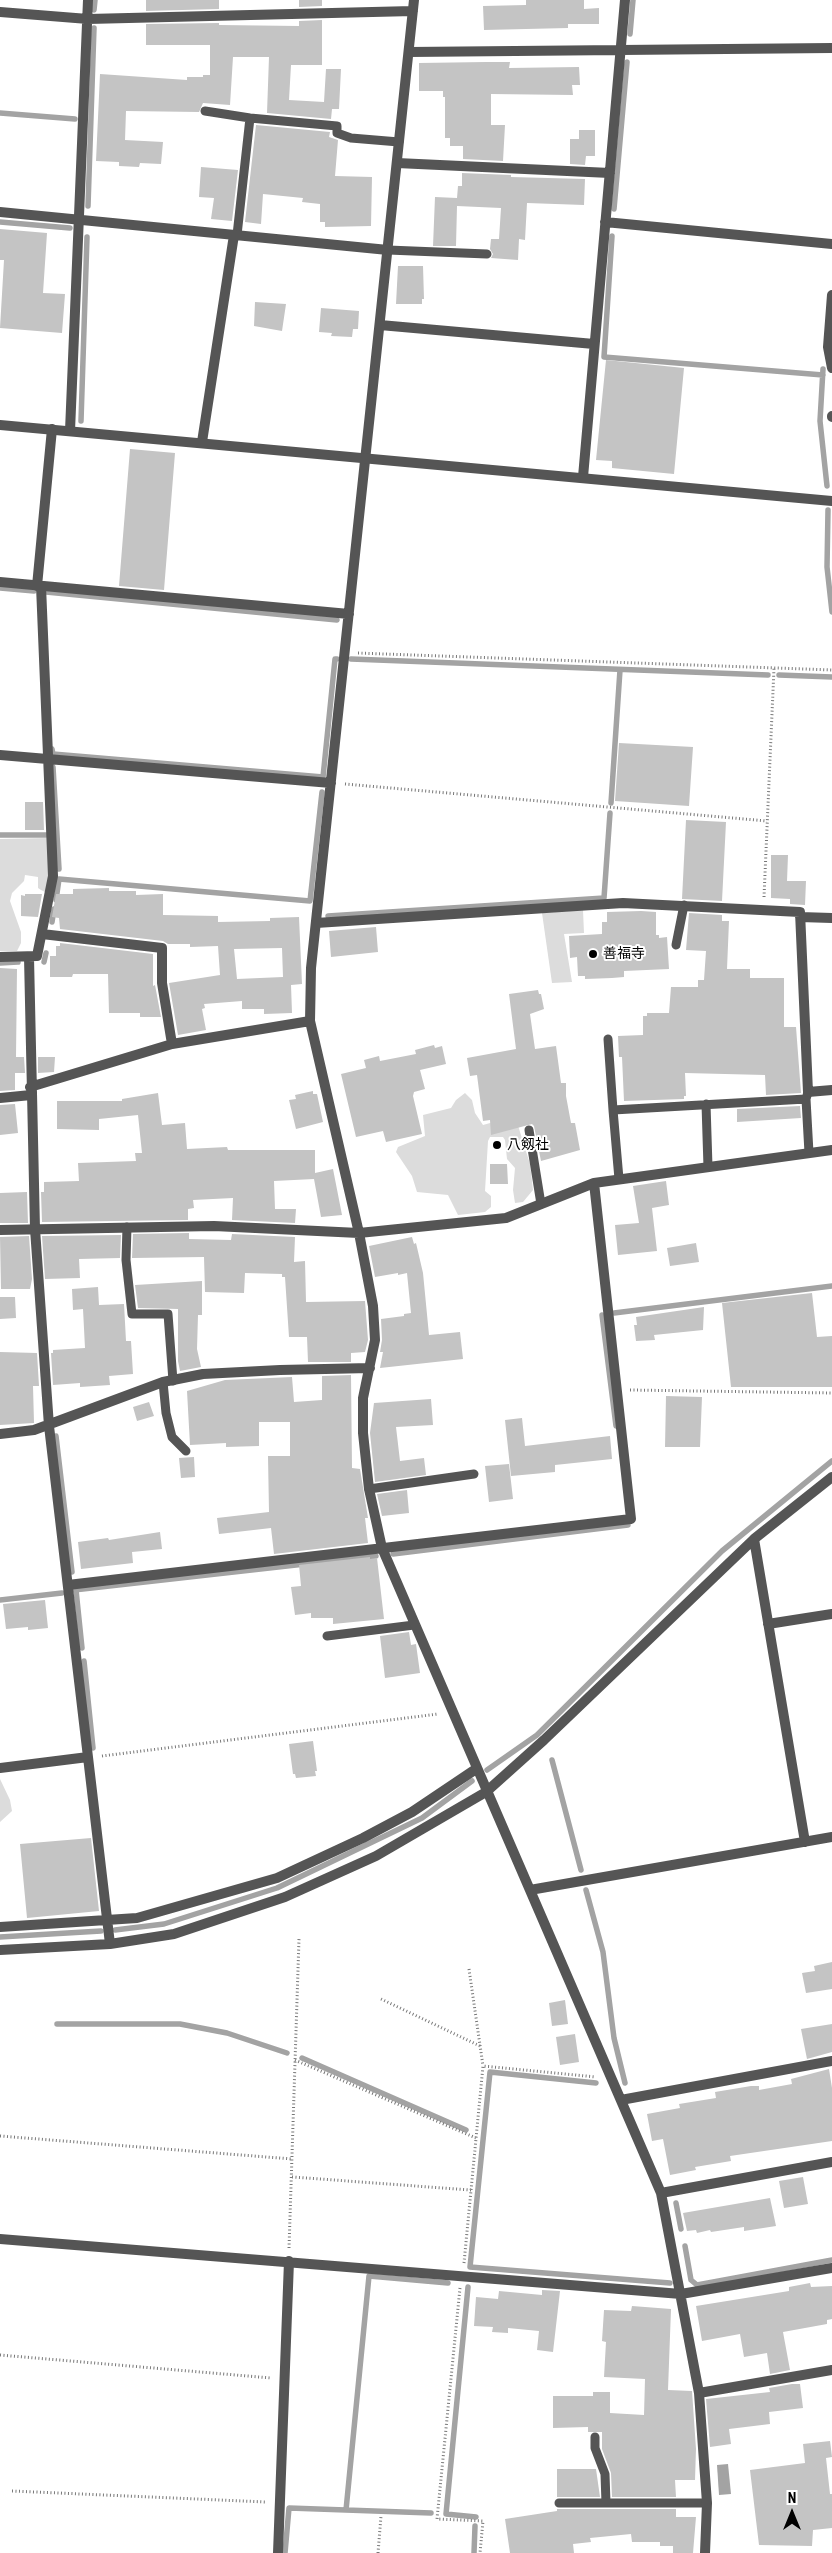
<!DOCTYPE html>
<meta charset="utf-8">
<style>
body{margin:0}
#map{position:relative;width:832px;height:2553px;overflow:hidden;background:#fff;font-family:"Roboto Condensed",sans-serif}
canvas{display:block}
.north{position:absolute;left:767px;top:2488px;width:50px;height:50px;-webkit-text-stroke:4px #fff;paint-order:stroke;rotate:0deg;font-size:14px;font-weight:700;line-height:20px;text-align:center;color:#000}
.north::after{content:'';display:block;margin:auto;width:18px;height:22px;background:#000;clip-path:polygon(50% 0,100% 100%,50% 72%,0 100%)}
</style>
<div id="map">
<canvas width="832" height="2553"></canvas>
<div class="north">N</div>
</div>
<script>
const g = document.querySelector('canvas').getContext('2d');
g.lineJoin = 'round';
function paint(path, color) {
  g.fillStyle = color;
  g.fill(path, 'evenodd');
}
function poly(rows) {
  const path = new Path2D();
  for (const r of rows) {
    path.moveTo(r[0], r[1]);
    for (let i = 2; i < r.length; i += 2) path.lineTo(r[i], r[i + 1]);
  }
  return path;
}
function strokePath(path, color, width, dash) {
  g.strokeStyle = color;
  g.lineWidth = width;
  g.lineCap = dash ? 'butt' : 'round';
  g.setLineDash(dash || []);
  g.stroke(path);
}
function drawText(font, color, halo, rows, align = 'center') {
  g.font = font + ' "Roboto Condensed","Noto Sans JP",sans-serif';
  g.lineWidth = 4;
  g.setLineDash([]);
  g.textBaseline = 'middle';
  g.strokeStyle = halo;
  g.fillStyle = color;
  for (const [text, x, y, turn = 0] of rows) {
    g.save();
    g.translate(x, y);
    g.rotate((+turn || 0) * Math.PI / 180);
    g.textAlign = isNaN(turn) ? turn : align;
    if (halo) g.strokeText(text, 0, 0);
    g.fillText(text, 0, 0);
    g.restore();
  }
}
const green = poly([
 [48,838,48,886,45,892,41,890,38,888,38,877,25,875,24,881,12,893,10,901,21,932,21,943,17,951,0,951,0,839],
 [583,910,584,933,564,934,572,982,552,983,542,913],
 [465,1093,472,1100,475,1113,483,1125,515,1116,530,1164,533,1190,523,1202,515,1203,513,1190,515,1168,507,1159,505,1140,503,1137,490,1137,488,1141,485,1191,491,1196,491,1207,485,1212,458,1215,448,1195,417,1192,412,1176,396,1152,398,1147,425,1136,423,1115,451,1108,456,1100],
 [0,1779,10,1800,12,1811,0,1822]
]);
const water = poly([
 [728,2464,731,2494,719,2495,717,2465]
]);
const stream = poly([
 [94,10,95,0],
 [630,34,633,0],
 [0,113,75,119],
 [88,206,94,28],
 [614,209,627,62],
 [0,222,70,228],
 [612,236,604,357,823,375],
 [823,369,820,421,827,486],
 [81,421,87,237],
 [828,510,827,567,832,612],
 [0,588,34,591],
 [46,592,337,620],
 [351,659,768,675],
 [779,675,832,677],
 [52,749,53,754,323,777,335,659,337,659],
 [53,767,59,869],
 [611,803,620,670],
 [0,835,47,835],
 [56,900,59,879,310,901,322,792],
 [328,916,604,898,610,813],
 [52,922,54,909],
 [44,962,46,953],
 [0,963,18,962],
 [614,1313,832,1286],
 [602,1315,616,1426],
 [56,1436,72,1572],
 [393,1554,628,1525],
 [74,1590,376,1556],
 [76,1590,82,1648],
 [0,1600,62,1593],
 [84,1661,93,1748],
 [552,1760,581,1870],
 [487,1770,537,1735,722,1551,832,1461],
 [586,1890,603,1952,614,2038,625,2083],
 [115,1930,164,1924,277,1888,422,1818,472,1781],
 [0,1937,101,1931],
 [57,2024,180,2024,227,2033,287,2053],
 [302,2058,466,2130],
 [596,2083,490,2072,470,2267,670,2283],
 [676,2203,681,2229],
 [685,2246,691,2280,697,2285,832,2260],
 [468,2287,446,2514,476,2517],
 [346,2510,369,2276,448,2283],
 [285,2553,289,2508,431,2513],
 [474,2553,475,2526]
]);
const building = poly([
 [146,0,219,0,219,9,146,11],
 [299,0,322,0,322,6,299,7],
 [526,0,584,0,584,9,599,8,599,24,568,24,568,28,484,30,483,6,526,5],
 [322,20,322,65,291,65,289,100,324,102,326,69,341,69,339,109,332,109,331,119,267,113,269,57,233,57,230,105,203,103,199,112,126,111,125,140,163,142,161,164,140,163,139,167,119,166,119,162,96,161,100,74,187,80,187,77,203,77,203,75,210,75,210,45,146,45,146,24,219,23,219,25,299,26,299,21],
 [486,62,510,62,509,68,579,67,580,85,572,85,573,95,491,94,491,125,505,125,503,161,463,159,463,146,450,146,450,138,445,138,445,97,443,97,443,91,419,91,419,63],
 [256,125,330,132,329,137,338,140,335,176,372,177,371,226,325,227,325,222,320,222,320,204,302,202,303,198,263,194,261,224,245,222],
 [579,130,595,130,595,156,586,156,585,165,570,164,570,139,579,139],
 [201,167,238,170,232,221,211,219,214,198,199,197],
 [462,173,511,175,511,177,585,179,584,205,527,203,525,240,519,239,518,260,491,258,493,254,490,249,491,239,499,239,501,208,457,206,456,246,433,246,435,197,457,198,458,186,462,186],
 [0,229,47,233,43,293,65,294,62,333,0,328,4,260,0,260],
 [398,266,423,266,424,299,422,299,422,304,396,304],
 [255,302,286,304,282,331,254,326],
 [321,308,359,311,358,329,353,329,352,337,331,336,332,333,319,332],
 [606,360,684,368,674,474,612,468,612,461,596,460],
 [130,449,175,453,164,590,119,586],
 [619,743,693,747,689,806,615,801],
 [25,802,43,802,44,830,25,830],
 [686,820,726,822,722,901,682,899],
 [771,855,788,855,787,881,806,881,805,905,790,904,790,899,771,898],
 [109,888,109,891,136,891,136,895,163,894,163,915,218,916,218,922,270,921,270,918,299,917,302,984,291,985,292,1013,264,1014,264,1009,242,1009,242,1001,204,1004,205,1008,202,1009,206,1030,178,1035,169,983,220,975,218,946,190,947,190,944,168,944,163,941,60,929,59,918,52,917,56,894,73,894,73,889],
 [282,948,283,977,237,979,234,949],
 [25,894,42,894,38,917,21,916,21,895,25,896],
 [641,911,656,912,656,935,659,935,659,938,667,937,669,969,624,971,624,977,612,978,585,979,585,976,578,976,577,957,570,958,569,936,602,934,602,922,607,922,607,912],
 [689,913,722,915,722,921,729,921,727,969,750,969,750,978,784,978,784,1027,796,1027,801,1093,766,1095,765,1075,685,1073,686,1096,684,1096,684,1099,624,1101,622,1057,619,1057,618,1036,643,1035,643,1016,647,1016,647,1013,669,1013,671,987,698,987,698,980,704,980,706,951,686,950],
 [376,927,378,952,331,957,329,931],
 [60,943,153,954,153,986,155,985,161,1017,140,1017,140,1013,109,1013,108,974,73,974,72,977,50,977,50,956,56,956,56,946,60,946],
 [0,968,17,969,16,1057,24,1057,25,1073,15,1073,15,1090,0,1091],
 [538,990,539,994,541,994,544,1009,530,1014,535,1049,556,1046,561,1083,566,1083,566,1096,571,1123,575,1123,580,1150,541,1161,534,1126,532,1124,491,1135,490,1120,483,1121,477,1075,470,1076,467,1058,516,1049,509,994],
 [434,1045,435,1048,442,1046,446,1064,420,1070,425,1089,414,1092,413,1096,422,1134,386,1142,383,1131,356,1137,341,1074,366,1068,364,1060,379,1056,380,1061,416,1054,415,1050],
 [38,1057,55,1057,54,1072,38,1073],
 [313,1091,313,1094,317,1094,323,1122,296,1129,289,1100,296,1099,295,1095],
 [158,1093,162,1125,185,1123,187,1149,227,1147,228,1150,315,1150,315,1173,333,1169,342,1215,321,1217,314,1179,274,1181,275,1209,296,1209,295,1223,232,1220,233,1198,193,1200,194,1208,188,1209,188,1220,42,1222,41,1192,44,1192,44,1182,79,1181,78,1163,136,1161,135,1153,142,1153,138,1115,99,1119,99,1130,57,1129,57,1101,122,1101,122,1099],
 [15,1104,18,1133,0,1135,0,1105],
 [800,1106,801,1118,737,1122,737,1109],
 [490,1164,507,1164,508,1184,490,1184],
 [666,1181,669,1205,652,1208,657,1251,618,1255,615,1225,639,1223,633,1186],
 [27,1192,28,1223,0,1223,0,1193],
 [189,1233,189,1239,231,1240,232,1234,295,1237,294,1262,305,1261,306,1302,365,1301,368,1340,365,1352,351,1353,351,1362,308,1362,307,1337,289,1337,285,1277,282,1277,282,1274,245,1273,244,1293,205,1292,204,1257,132,1258,133,1234],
 [121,1235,120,1258,79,1259,80,1278,45,1279,42,1236],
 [29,1236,32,1279,30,1289,1,1289,0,1237],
 [412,1237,414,1244,416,1243,423,1273,429,1335,460,1332,463,1359,380,1368,383,1352,380,1352,382,1340,381,1319,404,1316,404,1314,411,1313,407,1273,398,1275,398,1273,375,1277,369,1246],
 [696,1243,699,1262,670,1266,667,1248],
 [202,1281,202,1315,198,1315,197,1349,201,1367,180,1371,178,1361,178,1309,138,1308,135,1285],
 [98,1287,99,1305,124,1304,126,1341,131,1341,133,1374,109,1376,110,1385,80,1387,80,1383,53,1385,51,1353,53,1353,53,1350,85,1348,83,1309,73,1310,72,1289],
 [812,1293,817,1337,832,1336,832,1387,731,1387,722,1303],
 [0,1297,15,1297,16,1318,0,1319],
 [704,1307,703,1330,654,1335,655,1340,636,1341,634,1325,637,1325,636,1317],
 [0,1352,37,1353,39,1386,33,1386,34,1423,0,1425],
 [351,1375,352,1468,360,1469,368,1518,365,1518,368,1543,274,1554,271,1528,219,1534,217,1518,269,1512,268,1456,290,1456,290,1422,259,1422,259,1446,226,1447,226,1443,190,1445,187,1391,225,1380,292,1377,294,1402,322,1400,322,1376],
 [666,1396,702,1397,700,1447,665,1447],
 [431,1399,433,1425,396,1427,400,1461,424,1458,426,1475,375,1482,370,1433,374,1403],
 [149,1402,154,1416,137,1421,133,1407],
 [522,1418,525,1446,610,1436,612,1459,555,1465,555,1472,511,1476,505,1420],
 [194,1457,195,1477,181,1478,179,1458],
 [509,1464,513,1499,489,1502,485,1466],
 [407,1490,409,1513,382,1516,377,1494],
 [160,1532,162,1549,132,1552,133,1563,81,1569,78,1542,108,1538,109,1540],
 [370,1557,370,1559,377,1558,384,1619,333,1624,333,1618,311,1618,311,1613,295,1615,291,1587,301,1586,299,1565],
 [45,1600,48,1628,28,1630,28,1627,6,1629,3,1604],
 [409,1632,411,1645,416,1644,420,1673,385,1678,380,1636],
 [313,1741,317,1771,315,1771,316,1776,296,1778,295,1774,293,1774,289,1744],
 [91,1838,99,1911,27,1918,20,1844],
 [832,1962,832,1989,806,1993,802,1973,815,1971,814,1966],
 [565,2000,568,2024,552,2026,549,2003],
 [832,2024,832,2052,807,2059,801,2029],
 [575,2034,579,2062,560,2065,556,2037],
 [829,2069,832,2088,832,2141,730,2156,731,2161,695,2167,696,2170,670,2175,663,2139,652,2141,647,2114,680,2108,679,2104,716,2098,715,2092,751,2086,759,2086,759,2090,792,2084,791,2079],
 [803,2177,808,2204,784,2208,779,2181],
 [770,2198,776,2226,744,2231,744,2227,711,2232,710,2230,697,2233,696,2230,687,2231,683,2213],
 [810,2283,811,2287,832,2286,832,2319,827,2320,827,2324,783,2332,790,2370,770,2374,767,2353,744,2357,740,2334,702,2341,696,2306,789,2291,789,2287],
 [542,2290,560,2291,553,2352,537,2350,539,2331,508,2328,508,2333,492,2332,493,2327,474,2326,476,2297,498,2299,499,2291,542,2295],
 [632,2306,671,2309,668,2390,692,2391,696,2449,695,2480,675,2480,676,2497,612,2497,611,2473,602,2449,602,2432,588,2432,588,2427,553,2428,553,2396,593,2396,593,2392,610,2392,610,2413,644,2415,645,2379,604,2377,606,2342,602,2341,604,2310,631,2311],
 [792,2384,800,2384,803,2408,769,2412,770,2424,729,2429,731,2444,710,2447,706,2399,770,2392,769,2388],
 [830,2441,832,2457,826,2458,830,2494,832,2494,832,2528,813,2530,812,2546,759,2545,750,2470,805,2463,803,2444],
 [557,2469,596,2469,600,2497,557,2497],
 [557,2509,676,2509,676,2517,696,2517,693,2553,673,2553,673,2546,660,2546,660,2542,632,2542,631,2534,590,2538,591,2542,573,2544,574,2553,510,2553,505,2519,557,2511]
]);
const path = poly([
 [358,653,832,670],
 [345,784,767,821],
 [764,897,774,668],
 [630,1390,832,1393],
 [102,1756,438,1714],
 [469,1969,483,2066],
 [381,1999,480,2046],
 [295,2060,476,2138],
 [0,2136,292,2159],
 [292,2177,471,2190],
 [289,2248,299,1939],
 [464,2263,483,2066,596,2077],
 [460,2288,437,2519,483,2521,480,2553],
 [0,2355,271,2378],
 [12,2491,266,2502],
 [378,2553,381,2516]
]);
const service = poly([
 [205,111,250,118,337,126,337,133,351,138,399,142],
 [237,235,250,118],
 [388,250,487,254],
 [676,945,684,905],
 [608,1039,613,1110],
 [806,1099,809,1153],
 [706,1104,708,1167],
 [529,1130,541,1204],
 [619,1179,613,1110,806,1099,808,1092],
 [127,1227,126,1260,132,1314,168,1314,173,1381],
 [163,1382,166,1413,172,1437,186,1451],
 [369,1489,474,1474],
 [327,1636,414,1625],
 [595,2437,595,2448,605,2474,606,2503],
 [559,2503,707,2503]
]);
const minor = poly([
 [414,0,311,968,310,1021,359,1233,373,1306,375,1340,363,1398,363,1433,369,1489,382,1548,661,2193,699,2393,707,2503,705,2553],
 [0,12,88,19,413,11],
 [409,52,832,48],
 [397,163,610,173],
 [0,212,388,250],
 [605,222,832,244],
 [832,295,828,347,832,368],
 [380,325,594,344],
 [832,416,832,417],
 [70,431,88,0],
 [202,442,234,235],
 [583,477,625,0],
 [0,582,349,614],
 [37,586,52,429],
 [0,755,331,783],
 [800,917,832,918],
 [316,923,623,903,800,912,808,1092,832,1090],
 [42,934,162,948,162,983,172,1044],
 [0,957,37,956,53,876,41,586],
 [29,957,35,1229,49,1426,110,1944],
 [30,1087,172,1044,310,1021],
 [0,1098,31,1095],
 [0,1230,214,1226,359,1233,506,1218,594,1183,832,1150],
 [0,1434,34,1430,163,1382,203,1374,280,1370,370,1368],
 [754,1539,805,1842],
 [68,1585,631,1519,594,1183],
 [768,1624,832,1614],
 [0,1768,88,1757],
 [530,1890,832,1837],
 [0,1927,137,1918,277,1878,363,1838,412,1812,476,1769],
 [0,1950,110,1944,174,1934,285,1897,376,1856,486,1792,544,1740,754,1539,832,1477],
 [621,2100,832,2061],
 [661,2193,832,2162],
 [0,2239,681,2294,832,2268],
 [699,2393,832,2370],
 [278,2553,289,2261]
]);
const tertiary = poly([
 [0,425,832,501]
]);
const markers = [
 [593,954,5,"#000"],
 [497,1145,5,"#000"]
];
const poiNames = [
 ["善福寺",603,954],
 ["八剱社",507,1145]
];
paint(green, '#dcdcdc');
paint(water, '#a3a3a3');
strokePath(stream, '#a3a3a3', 5.5);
paint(building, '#c4c4c4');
strokePath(path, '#777', 3, [1, 2.5]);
strokePath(service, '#555', 9);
strokePath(minor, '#555', 10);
strokePath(tertiary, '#555', 10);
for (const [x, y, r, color] of markers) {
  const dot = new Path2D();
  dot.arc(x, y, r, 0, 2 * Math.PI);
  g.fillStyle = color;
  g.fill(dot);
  strokePath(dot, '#fff', 2);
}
drawText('14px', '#000', '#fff', poiNames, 'left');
</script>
